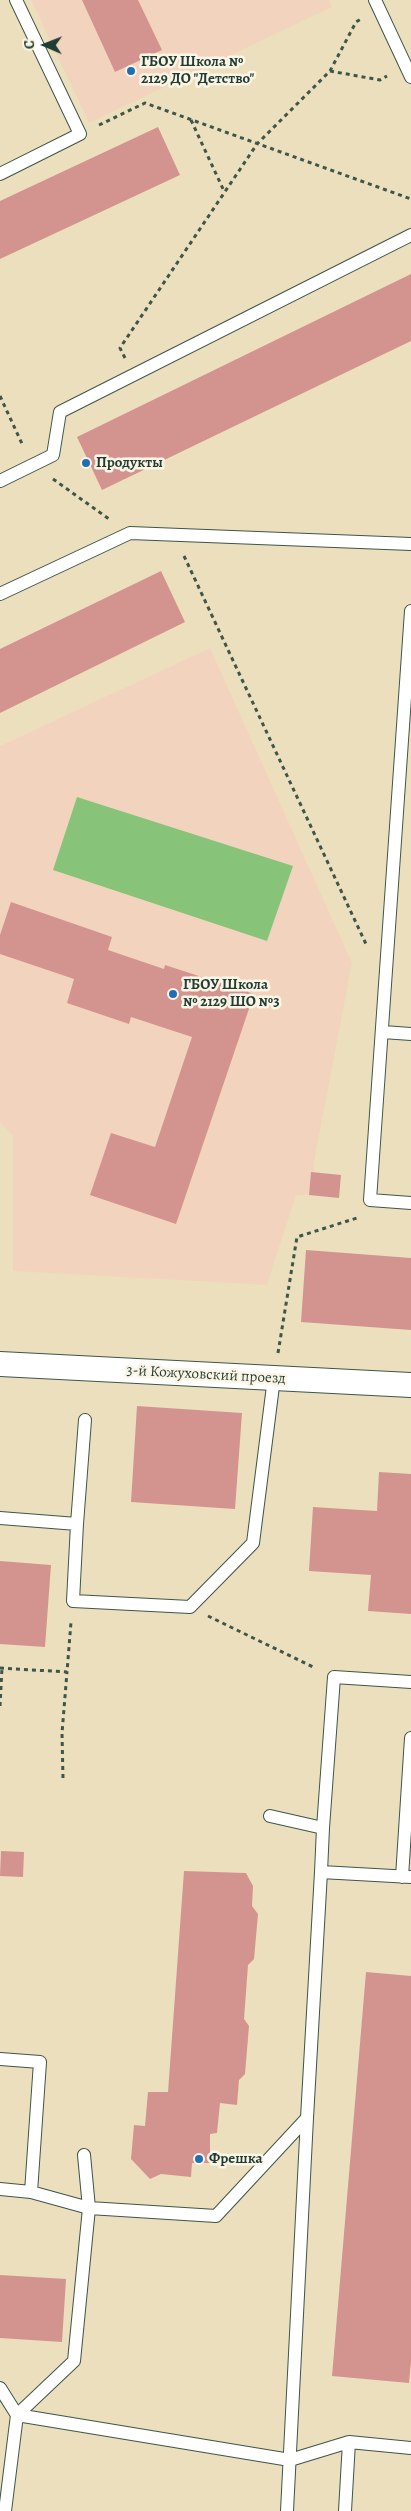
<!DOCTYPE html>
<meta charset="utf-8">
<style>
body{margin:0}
#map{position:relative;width:411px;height:2511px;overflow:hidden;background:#ecdfbd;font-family:Alegreya,serif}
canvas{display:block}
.north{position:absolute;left:20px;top:20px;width:50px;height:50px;-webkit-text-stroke:4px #fcf5e5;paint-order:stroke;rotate:271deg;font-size:14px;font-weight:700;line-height:20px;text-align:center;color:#1f3d34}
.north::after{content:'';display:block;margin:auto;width:18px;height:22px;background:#1f3d34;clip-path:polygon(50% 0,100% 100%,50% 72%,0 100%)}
</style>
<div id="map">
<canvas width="411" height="2511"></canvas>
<div class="north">С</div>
</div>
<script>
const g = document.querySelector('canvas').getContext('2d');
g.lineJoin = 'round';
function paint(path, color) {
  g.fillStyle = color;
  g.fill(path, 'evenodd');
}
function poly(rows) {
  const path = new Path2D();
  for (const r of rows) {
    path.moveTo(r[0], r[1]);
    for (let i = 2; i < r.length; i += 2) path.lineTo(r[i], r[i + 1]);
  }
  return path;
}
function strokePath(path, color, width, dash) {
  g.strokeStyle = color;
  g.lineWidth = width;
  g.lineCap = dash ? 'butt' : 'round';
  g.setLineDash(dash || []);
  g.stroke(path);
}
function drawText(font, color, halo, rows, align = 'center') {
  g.font = font + ' Alegreya,serif';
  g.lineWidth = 5;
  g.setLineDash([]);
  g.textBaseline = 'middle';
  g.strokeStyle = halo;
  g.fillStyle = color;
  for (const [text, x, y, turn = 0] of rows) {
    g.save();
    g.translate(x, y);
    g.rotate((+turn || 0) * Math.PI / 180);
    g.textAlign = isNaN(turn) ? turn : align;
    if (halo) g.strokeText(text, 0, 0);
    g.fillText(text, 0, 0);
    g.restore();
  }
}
const built = poly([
 [31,0,329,0,332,7,89,123],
 [210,648,352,963,314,1162,314,1173,311,1173,309,1195,296,1195,267,1285,13,1271,13,1136,0,1122,0,746]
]);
const green = poly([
 [77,797,293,866,267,941,53,870]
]);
const building = poly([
 [82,0,138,0,162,50,115,72],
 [158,127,180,175,0,259,0,201],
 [411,274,411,341,102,490,77,437],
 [161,571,185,622,0,713,0,649],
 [11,902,112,937,108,950,164,969,165,965,254,994,176,1224,90,1195,111,1133,155,1147,192,1037,131,1017,129,1024,67,1003,74,979,0,954,0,935],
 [311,1172,341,1175,339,1198,309,1195],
 [306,1250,411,1258,411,1330,301,1322],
 [137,1406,242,1413,235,1509,131,1502],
 [379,1472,411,1474,411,1614,368,1611,371,1575,309,1571,313,1507,377,1511],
 [0,1561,51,1565,45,1647,0,1644],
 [1,1851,24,1852,23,1877,0,1876],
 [184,1871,246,1873,253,1886,252,1906,258,1914,254,1959,248,1965,244,2019,249,2026,245,2074,239,2080,237,2105,220,2103,217,2133,210,2134,210,2163,192,2163,191,2177,161,2174,150,2179,131,2159,134,2125,145,2126,148,2092,168,2092],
 [366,1972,411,1976,411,2361,409,2383,332,2376],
 [0,2275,66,2279,62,2342,0,2338]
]);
const path = poly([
 [330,71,380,80,387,76],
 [191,120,224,191],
 [99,125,145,103,411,199],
 [125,358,120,348,257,144,330,71,356,22,361,19],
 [0,396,23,446],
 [53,479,109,519],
 [184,556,366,944],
 [278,1353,297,1237,360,1217],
 [208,1616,315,1668],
 [0,1668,67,1672,71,1622],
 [0,1706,2,1668],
 [63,1778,62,1733,67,1672]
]);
const service = poly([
 [375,0,411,77],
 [0,174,80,134,16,0],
 [0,481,53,455,60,412,411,235],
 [0,594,130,533,411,544],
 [411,611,370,1200,411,1203],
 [383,1032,411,1034],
 [0,1518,77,1524,73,1601,190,1607,253,1543,274,1378],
 [77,1524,85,1420],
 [270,1816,323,1828,321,1872],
 [323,1828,334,1677,411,1682],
 [402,1877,411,1738],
 [0,2059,40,2062,31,2192],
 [0,2189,31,2192,89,2208,216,2216,307,2118,321,1872,411,1877],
 [0,2388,17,2415,290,2460,349,2442,411,2448],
 [5,2511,17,2415,74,2361,89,2208,84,2155],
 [287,2511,307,2118],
 [345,2511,349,2442]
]);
const minor = poly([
 [0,1364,411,1385]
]);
const markers = [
 [131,71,5,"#1f6fb2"],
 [86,463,5,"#1f6fb2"],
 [173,994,5,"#1f6fb2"],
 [199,2159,5,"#1f6fb2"]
];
const poiNames = [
 ["ГБОУ Школа №",141,62],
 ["2129 ДО \"Детство\"",141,79],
 ["Продукты",96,463],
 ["ГБОУ Школа",183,985],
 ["№ 2129 ШО №3",183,1002],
 ["Фрешка",209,2159]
];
const streetNames = [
 ["3-й Кожуховский проезд",206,1375,3]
];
paint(built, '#f2d4be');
paint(green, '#87c47a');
paint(building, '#d39490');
strokePath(service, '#3e5549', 14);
strokePath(minor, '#3e5549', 26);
strokePath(path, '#3e5549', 3, [4, 4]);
strokePath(service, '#fff', 12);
strokePath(minor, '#fff', 24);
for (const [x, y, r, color] of markers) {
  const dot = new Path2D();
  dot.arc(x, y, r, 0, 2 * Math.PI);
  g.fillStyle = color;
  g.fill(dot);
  strokePath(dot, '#fcf5e5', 2);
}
drawText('bold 15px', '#1f3d34', '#fcf5e5', poiNames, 'left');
drawText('15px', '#1f3d34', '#fcf5e5', streetNames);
</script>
